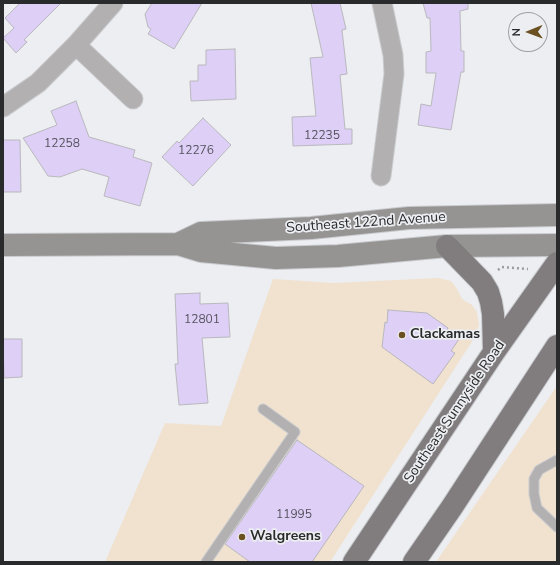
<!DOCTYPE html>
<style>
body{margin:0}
#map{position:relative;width:560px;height:565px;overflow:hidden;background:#eceef2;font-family:"Nunito Sans",sans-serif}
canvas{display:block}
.frame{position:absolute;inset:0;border:4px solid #292a2b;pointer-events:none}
.north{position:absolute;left:508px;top:12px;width:40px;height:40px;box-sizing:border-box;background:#eceef2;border:1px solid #9ea0a2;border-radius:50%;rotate:269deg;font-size:11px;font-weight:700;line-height:16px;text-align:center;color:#292a2b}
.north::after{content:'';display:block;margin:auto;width:14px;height:18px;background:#6b5122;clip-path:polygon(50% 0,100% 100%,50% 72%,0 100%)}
</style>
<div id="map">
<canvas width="560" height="565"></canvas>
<div class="frame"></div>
<div class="north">N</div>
</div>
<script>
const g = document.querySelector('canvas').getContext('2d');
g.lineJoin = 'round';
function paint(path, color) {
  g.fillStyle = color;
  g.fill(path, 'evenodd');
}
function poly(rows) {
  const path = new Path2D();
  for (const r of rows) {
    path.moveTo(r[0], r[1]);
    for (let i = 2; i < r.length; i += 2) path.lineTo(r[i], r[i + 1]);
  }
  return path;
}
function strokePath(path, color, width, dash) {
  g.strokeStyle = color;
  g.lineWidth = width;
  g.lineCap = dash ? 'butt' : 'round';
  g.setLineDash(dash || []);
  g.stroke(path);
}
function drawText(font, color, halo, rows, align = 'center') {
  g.font = font + ' "Nunito Sans",sans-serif';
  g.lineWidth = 3.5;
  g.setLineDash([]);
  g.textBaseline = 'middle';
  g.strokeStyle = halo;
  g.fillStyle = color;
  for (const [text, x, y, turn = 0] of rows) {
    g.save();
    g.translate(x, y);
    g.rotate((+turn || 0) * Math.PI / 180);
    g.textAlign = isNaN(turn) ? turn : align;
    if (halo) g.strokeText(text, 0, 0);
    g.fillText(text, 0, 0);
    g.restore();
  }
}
const commercial = poly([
 [438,278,451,281,457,289,462,299,472,305,477,312,478,319,479,325,477,332,473,340,330,562,105,562,165,423,221,426,273,279,334,283],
 [557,386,557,562,436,562,486,489]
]);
const building = poly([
 [20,3,61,3,24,40,27,42,16,53,3,38,14,28,5,18,20,3],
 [152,3,202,3,174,49,148,34,151,29,148,27,145,14,152,3],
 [311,3,340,3,346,29,342,30,347,74,340,75,345,129,352,129,352,144,293,146,292,117,316,116,310,58,323,57,311,3],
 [423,3,468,3,468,9,460,11,461,51,464,51,464,72,461,72,451,130,418,125,421,104,431,106,436,73,426,73,426,52,431,51,430,18,427,18,423,3],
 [235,49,236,99,191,101,190,81,198,81,198,65,206,65,206,50,235,49],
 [76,101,89,137,135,150,133,157,152,163,140,206,104,196,109,177,82,169,60,177,48,176,23,138,57,125,51,111,76,101],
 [203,118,231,145,193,186,162,157,177,141,179,143,203,118],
 [3,140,20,140,21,192,3,192,3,140],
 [200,293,200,304,228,303,230,337,202,338,208,403,179,405,175,364,178,364,175,294,200,293],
 [388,310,427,313,448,328,447,330,459,339,451,351,455,353,433,384,382,347,385,322,387,323,388,310],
 [3,339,22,339,22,377,4,378,3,339],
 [297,440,364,486,312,562,250,562,225,544,297,440]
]);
const path = poly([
 [498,270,502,267,528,269]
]);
const lane = poly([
 [557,460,539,470,534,479,534,494,537,508,557,527],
 [206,562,295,432,263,409]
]);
const street = poly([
 [76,45,133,99],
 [3,107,38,83,76,45,113,3],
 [381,176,394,74,393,55,382,3]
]);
const secondary = poly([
 [178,244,201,233,311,228,409,218,557,215],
 [3,245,178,244,201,251,276,258,338,256,447,246,557,245]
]);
const primary = poly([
 [447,246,482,282,488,292,491,302,493,314,494,352],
 [354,562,494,352,557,263],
 [414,562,452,507,557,346]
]);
const markers = [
 [402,335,4,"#6b5122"],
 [242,537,4,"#6b5122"]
];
const numberNames = [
 ["12235",322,136],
 ["12258",62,144],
 ["12276",196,151],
 ["12801",202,320],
 ["11995",294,515]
];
const streetNames = [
 ["Southeast 122nd Avenue",366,223,-4],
 ["Southeast Sunnyside Road",455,412,-56]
];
const poiNames = [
 ["Clackamas",410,335],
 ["Walgreens",250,537]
];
paint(commercial, '#f1e1cf');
paint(building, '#ddcff6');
strokePath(building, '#b9b8bc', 1);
strokePath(lane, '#c9cbce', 11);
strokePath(street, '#c9cbce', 21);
strokePath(secondary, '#c9cbce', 24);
strokePath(primary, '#c9cbce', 24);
strokePath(path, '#999b9e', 2.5, [2, 3]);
strokePath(lane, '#b3b0b1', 9);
strokePath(street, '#b3b0b1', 19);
strokePath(secondary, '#969393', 22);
strokePath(primary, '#817d7e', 22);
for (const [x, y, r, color] of markers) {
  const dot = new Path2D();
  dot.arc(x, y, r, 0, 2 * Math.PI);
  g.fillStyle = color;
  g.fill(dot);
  strokePath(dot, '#eceef2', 1.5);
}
drawText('12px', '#56535e', null, numberNames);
drawText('14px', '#292a2b', '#eceef2', streetNames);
drawText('bold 14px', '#292a2b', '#eceef2', poiNames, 'left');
</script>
